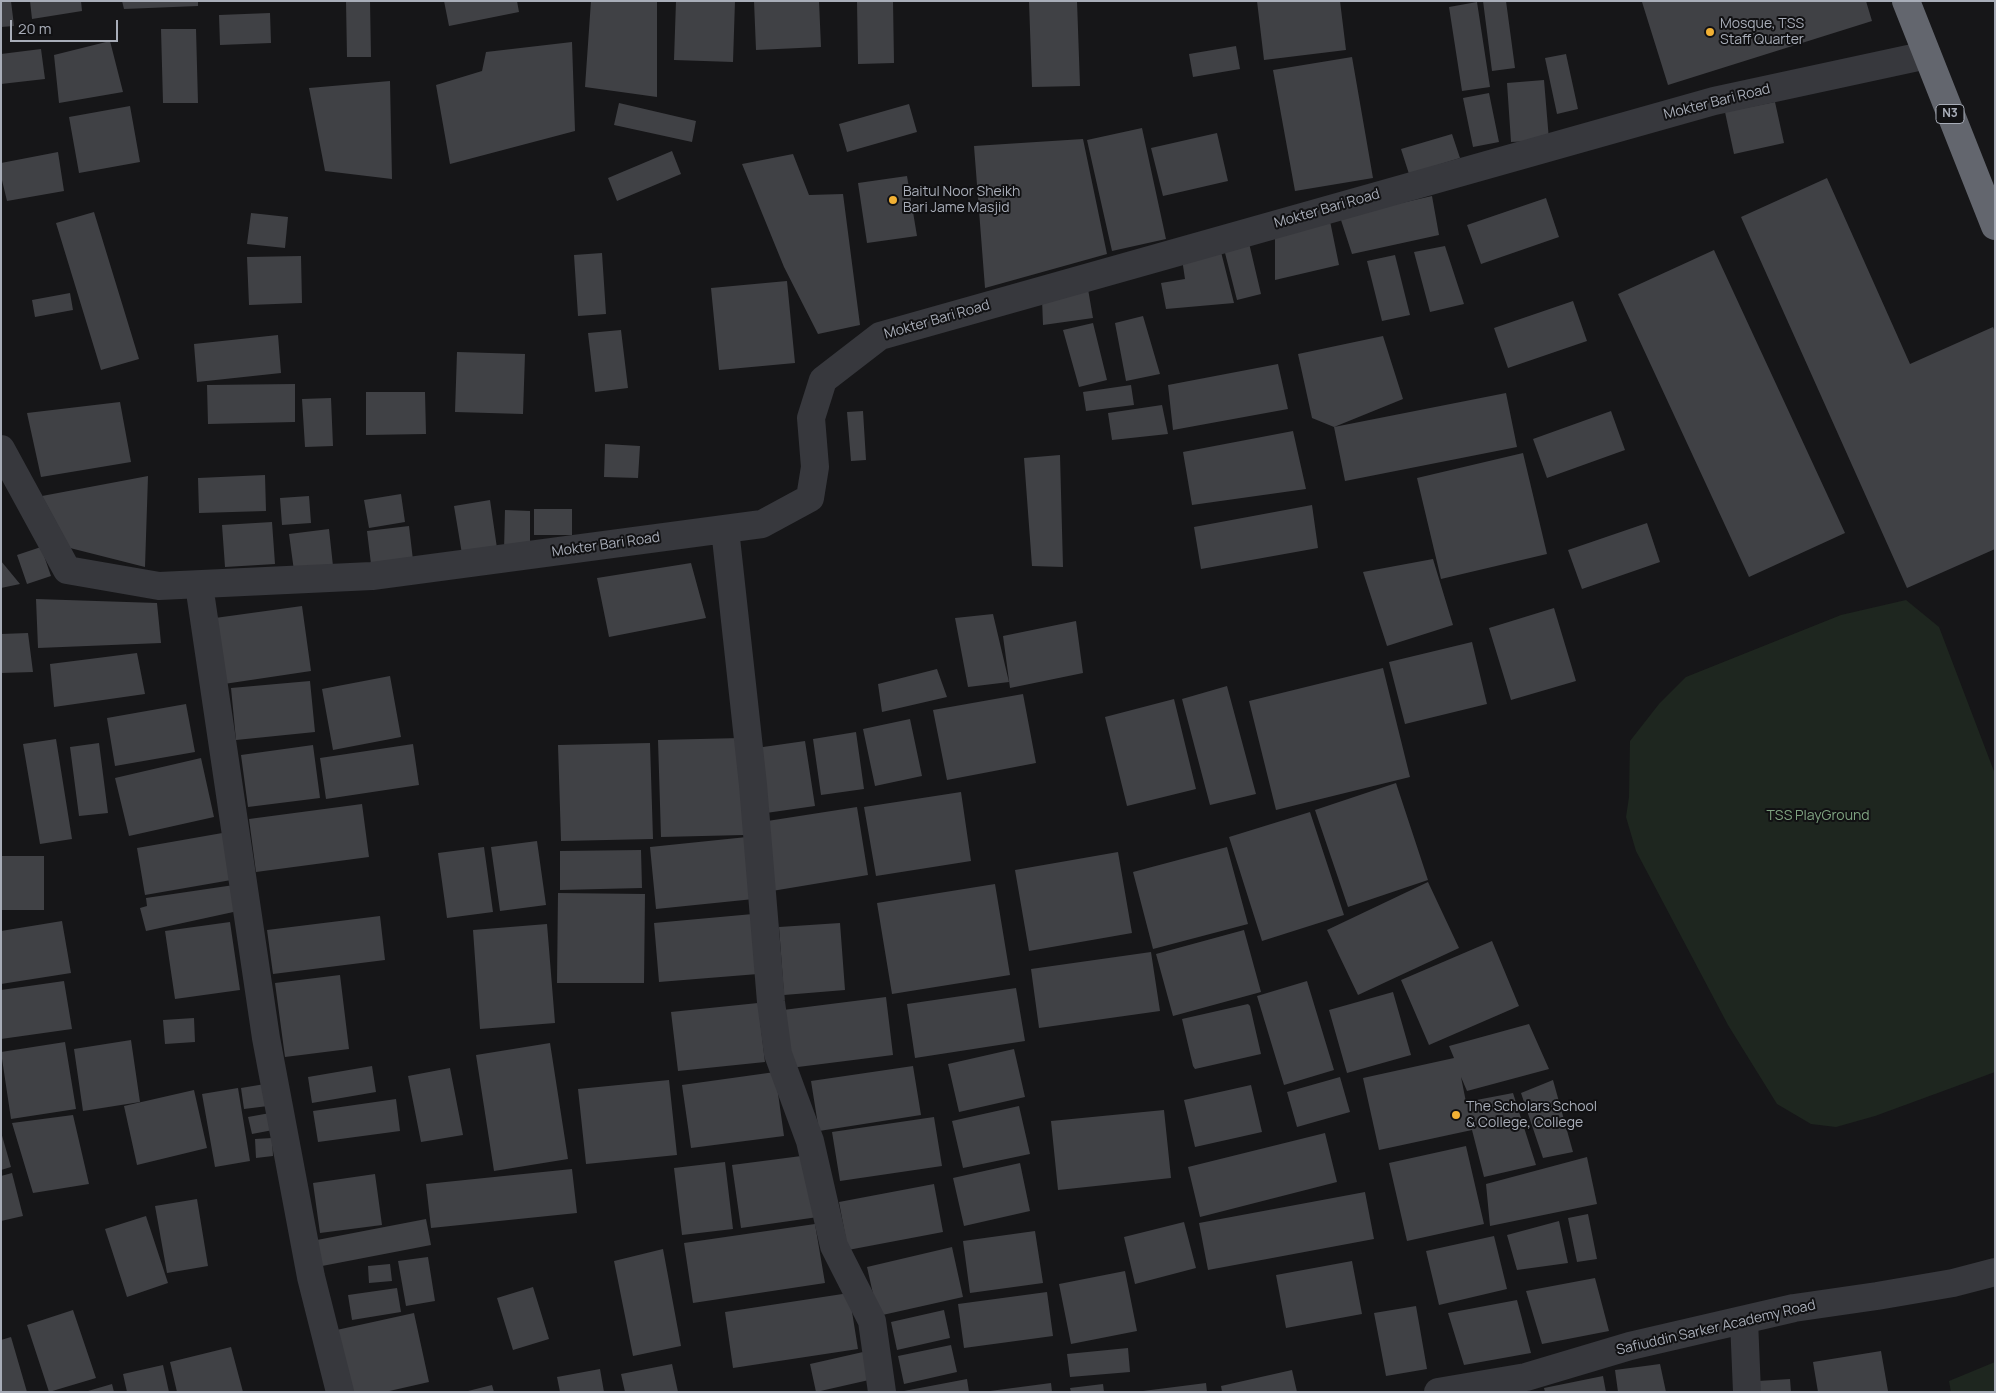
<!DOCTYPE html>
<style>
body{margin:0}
#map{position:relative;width:1996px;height:1393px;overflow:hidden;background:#161618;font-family:Manrope,sans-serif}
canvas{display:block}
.frame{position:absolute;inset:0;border:2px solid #a8adb8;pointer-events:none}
.scale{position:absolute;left:10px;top:20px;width:108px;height:22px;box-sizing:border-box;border:2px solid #a8adb8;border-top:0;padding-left:6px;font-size:15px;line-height:18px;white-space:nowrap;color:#a8adb8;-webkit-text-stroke:4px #111113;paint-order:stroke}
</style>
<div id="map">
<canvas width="1996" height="1393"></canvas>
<div class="frame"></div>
<div class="scale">20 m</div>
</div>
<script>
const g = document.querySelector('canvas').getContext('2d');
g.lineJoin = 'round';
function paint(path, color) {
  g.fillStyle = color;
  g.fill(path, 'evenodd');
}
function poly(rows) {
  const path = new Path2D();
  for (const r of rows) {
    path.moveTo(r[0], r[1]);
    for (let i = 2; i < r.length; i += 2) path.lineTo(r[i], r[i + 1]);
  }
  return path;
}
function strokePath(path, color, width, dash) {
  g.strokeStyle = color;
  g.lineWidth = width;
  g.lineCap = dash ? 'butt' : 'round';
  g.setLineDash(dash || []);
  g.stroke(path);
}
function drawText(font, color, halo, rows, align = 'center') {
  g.font = font + ' Manrope,sans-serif';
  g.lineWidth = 4;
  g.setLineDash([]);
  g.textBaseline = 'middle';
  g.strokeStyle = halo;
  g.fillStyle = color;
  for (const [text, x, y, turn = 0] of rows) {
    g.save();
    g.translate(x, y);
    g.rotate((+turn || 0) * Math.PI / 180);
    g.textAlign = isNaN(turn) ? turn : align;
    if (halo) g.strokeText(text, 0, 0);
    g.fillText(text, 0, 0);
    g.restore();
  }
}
const green = poly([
 [1906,600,1939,627,1995,774,1995,1072,1875,1116,1836,1127,1811,1124,1777,1104,1728,1025,1636,851,1626,817,1629,797,1630,741,1659,704,1686,677,1841,615],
 [1995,1362,1995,1392,1951,1392,1949,1381]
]);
const building = poly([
 [1,1,11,1,14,26,1,27],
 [30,1,81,1,82,11,32,19],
 [122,1,198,1,198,6,124,9],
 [346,1,370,1,371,57,347,57],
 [444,1,517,1,519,12,449,26],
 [591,1,657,1,657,97,585,87],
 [676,1,735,1,733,62,674,60],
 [754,1,819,1,821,47,756,50],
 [857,1,893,1,894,63,858,64],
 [1029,1,1077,1,1080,86,1032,87],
 [1257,1,1340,1,1346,50,1264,60],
 [1483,1,1506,1,1515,68,1492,71],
 [1644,1,1866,1,1872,21,1668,85,1642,2],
 [1477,2,1490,87,1462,91,1449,7],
 [270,13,271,43,220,45,219,15],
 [161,29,196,29,198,103,163,103],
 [110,41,123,92,59,103,54,55],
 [572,42,575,131,450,164,436,85,482,71,486,52],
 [1236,46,1240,69,1193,77,1189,54],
 [41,49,45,79,1,84,1,54],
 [1566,54,1578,109,1557,114,1545,58],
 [1352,57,1373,178,1295,191,1273,70],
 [1544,80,1549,140,1511,142,1507,83],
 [390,81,392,179,325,171,309,88],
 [1489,93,1499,142,1473,147,1463,98],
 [1775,102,1784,143,1734,154,1725,112],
 [619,103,696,121,692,142,614,125],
 [909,104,917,132,847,152,839,124],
 [130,106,140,162,79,173,69,117],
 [1142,128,1166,239,1112,251,1087,140],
 [1217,133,1228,181,1163,196,1151,148],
 [1452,134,1460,158,1409,174,1401,149],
 [1083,139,1107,254,985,288,974,146],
 [672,151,681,174,617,201,608,178],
 [58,152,64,191,7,201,1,176,1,163],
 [793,154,809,195,843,194,860,325,818,334,784,267,742,164],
 [907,176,917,236,867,243,858,183],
 [1827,178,1910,364,1993,327,1995,332,1995,549,1907,588,1741,217],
 [1432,196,1439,235,1352,254,1340,217],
 [1546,198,1559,237,1481,264,1467,225],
 [94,212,139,359,101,370,56,223],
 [251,213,288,217,285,248,247,244],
 [1330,221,1339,265,1275,280,1275,235],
 [1249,243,1261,294,1237,300,1224,249],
 [1445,246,1464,304,1430,312,1414,252],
 [1220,248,1234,303,1166,309,1161,283,1185,279,1182,259],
 [1714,250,1845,533,1749,577,1618,294],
 [602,253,606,314,578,316,574,255],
 [1395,255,1410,315,1382,321,1367,261],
 [301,256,302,303,249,305,247,257],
 [787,281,795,363,719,370,711,288],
 [1088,289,1093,318,1043,325,1042,299],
 [70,293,73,310,35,317,32,300],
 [1573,301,1587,341,1508,368,1494,328],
 [1143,316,1160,374,1126,381,1115,323],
 [1093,323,1107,380,1079,387,1063,330],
 [621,330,628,388,595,392,588,333],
 [278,335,281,373,197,382,194,344],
 [1383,336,1403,399,1334,427,1506,393,1517,447,1345,481,1334,427,1312,418,1298,354],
 [457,352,525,354,523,414,455,412],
 [1278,364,1288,409,1173,430,1168,385],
 [295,384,295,422,208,424,207,385],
 [1131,385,1134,405,1086,411,1083,392],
 [366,392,425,392,426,434,366,435],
 [331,398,333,446,305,447,302,399],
 [120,402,131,462,41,477,27,413],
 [1162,405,1168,434,1112,440,1108,413],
 [863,411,866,460,851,461,847,412],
 [1611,411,1625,450,1547,478,1533,439],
 [1293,431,1306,489,1192,505,1183,452],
 [605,444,640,446,638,478,604,477],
 [1523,453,1547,554,1441,579,1417,478],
 [1060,455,1063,567,1032,566,1024,458],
 [265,475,266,511,199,513,198,478],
 [148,476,145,567,70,548,42,496],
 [401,494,405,522,369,528,364,500],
 [309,496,311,523,282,525,280,498],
 [490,500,497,548,462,554,454,506],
 [1312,505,1318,548,1201,569,1194,527],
 [534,509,572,509,572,535,534,535],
 [505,510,530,511,530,552,504,551],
 [272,522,275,564,225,567,222,525],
 [1647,523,1660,562,1582,589,1568,550],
 [409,526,413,560,371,564,367,531],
 [329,529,333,566,294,571,289,534],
 [41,547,51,576,27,584,17,555],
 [1433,559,1453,625,1387,646,1363,572],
 [1,561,20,584,1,588],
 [691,563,706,618,609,637,597,578],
 [36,599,157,603,161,643,38,648],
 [302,606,311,671,224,684,215,618],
 [1554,608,1576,681,1511,700,1489,628],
 [993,614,1009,682,968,687,955,618],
 [1076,621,1083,673,1010,688,1003,636],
 [28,633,33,672,1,673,1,634],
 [1472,642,1487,704,1405,724,1389,662],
 [137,653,145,694,54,707,50,664],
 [1383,668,1410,777,1276,810,1249,701],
 [937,669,947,697,882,712,878,684],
 [390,676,401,737,333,750,322,689],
 [310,681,315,732,236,740,231,688],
 [1227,686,1256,794,1210,805,1182,699],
 [1023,694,1036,763,947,780,933,710],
 [1174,699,1196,789,1127,806,1105,717],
 [186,704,195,752,115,766,107,718],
 [910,719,922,776,875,786,863,729],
 [856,732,864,789,821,795,813,739],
 [741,738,744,835,661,837,658,740],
 [56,739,72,839,40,844,23,744],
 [805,741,815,806,766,813,756,748],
 [99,743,108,813,79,816,70,747],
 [650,743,653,839,561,841,558,745],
 [413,744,419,785,326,799,320,758],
 [313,745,320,798,248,807,241,755],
 [201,758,214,817,129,836,115,778],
 [1396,783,1428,880,1348,907,1315,810],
 [961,792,971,861,876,876,864,807],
 [362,804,369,857,256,872,249,819],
 [857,807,868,875,772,891,761,822],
 [1310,812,1344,915,1262,941,1229,837],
 [228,832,237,879,145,895,137,848],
 [747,837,754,899,656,909,650,847],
 [537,841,546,905,500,911,491,847],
 [484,847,493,912,447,918,438,853],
 [1227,847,1248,924,1153,949,1133,872],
 [641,850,642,888,560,890,560,851],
 [1118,852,1132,933,1029,951,1015,870],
 [1,856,44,856,44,910,1,910],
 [1428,882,1459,948,1358,995,1327,930],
 [995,884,1010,975,892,994,877,903],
 [234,885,238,911,146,931,140,908,147,906,146,898],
 [558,893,645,894,644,983,557,983],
 [753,914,758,974,659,982,654,923],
 [380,916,385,960,273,974,267,930],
 [62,921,71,973,1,984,1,931],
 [230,922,240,990,175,999,165,931],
 [840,923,845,990,784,995,779,927],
 [547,924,555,1023,480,1029,473,930],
 [1244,930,1261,992,1173,1016,1156,954],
 [1492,941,1519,1006,1429,1045,1401,980],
 [1151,952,1160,1011,1039,1028,1031,969],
 [340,975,349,1049,285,1057,275,983],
 [64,981,72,1029,1,1039,1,990],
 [1307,981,1334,1070,1284,1085,1257,996],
 [1016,988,1025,1041,915,1058,907,1004],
 [1393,992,1411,1055,1347,1073,1329,1010],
 [886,997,893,1055,790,1068,783,1010],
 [758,1003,765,1062,678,1071,671,1012],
 [1248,1004,1250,1006,1261,1054,1195,1069,1193,1066,1182,1019],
 [194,1018,195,1042,165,1044,163,1020],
 [1529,1024,1549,1069,1467,1091,1461,1077,1466,1102,1513,1093,1536,1165,1484,1177,1472,1130,1379,1150,1363,1078,1454,1058,1449,1046],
 [131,1040,140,1102,83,1111,74,1049],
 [65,1042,76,1109,11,1119,1,1052],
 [550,1043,568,1159,494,1171,476,1055],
 [1014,1049,1025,1097,959,1112,948,1064],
 [372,1066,376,1092,312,1103,308,1077],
 [913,1066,921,1115,819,1131,811,1081],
 [450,1068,463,1135,421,1142,408,1076],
 [775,1072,784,1136,691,1148,682,1085],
 [1340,1077,1350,1112,1297,1127,1287,1092],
 [669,1080,677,1155,586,1164,578,1089],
 [1553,1080,1573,1152,1543,1158,1521,1093],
 [265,1084,268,1106,244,1109,241,1088],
 [1251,1085,1262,1132,1195,1147,1184,1100],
 [238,1088,250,1161,215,1167,202,1094],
 [194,1090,207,1148,137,1165,124,1106],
 [396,1099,400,1131,318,1142,313,1111],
 [1019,1106,1030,1154,963,1168,952,1121],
 [1164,1110,1171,1178,1058,1190,1051,1121],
 [270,1113,273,1130,252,1134,248,1117],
 [73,1115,89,1184,33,1193,12,1123],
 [934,1117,942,1166,840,1181,832,1132],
 [1,1132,11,1167,1,1170],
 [1325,1133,1337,1182,1200,1217,1188,1167],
 [272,1138,273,1156,256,1158,255,1139],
 [1466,1146,1484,1224,1407,1241,1389,1163],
 [809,1155,818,1217,741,1228,732,1165],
 [1587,1157,1597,1204,1490,1226,1486,1184],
 [725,1162,733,1229,682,1235,674,1168],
 [1020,1163,1030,1211,964,1226,953,1178],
 [572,1169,577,1213,431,1228,426,1184],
 [12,1173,23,1216,1,1221,1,1176],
 [375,1174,382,1225,320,1233,313,1183],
 [934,1184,943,1232,848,1250,839,1202],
 [1365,1192,1374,1239,1208,1270,1199,1223],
 [197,1199,208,1266,167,1273,155,1206],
 [1588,1214,1597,1259,1577,1262,1568,1218],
 [146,1216,168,1283,127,1297,105,1229],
 [426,1219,431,1245,322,1266,317,1240],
 [1559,1221,1568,1263,1517,1270,1507,1235],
 [1184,1222,1196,1268,1135,1284,1124,1237],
 [815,1224,825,1283,693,1303,684,1243],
 [1035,1231,1043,1283,970,1293,963,1241],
 [1494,1236,1507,1289,1439,1305,1426,1251],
 [952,1247,963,1297,878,1316,867,1267],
 [663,1249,681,1346,633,1356,614,1261],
 [428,1257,435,1301,406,1306,398,1261],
 [1352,1261,1362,1314,1286,1328,1276,1275],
 [390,1264,392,1281,369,1283,368,1266],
 [1125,1271,1137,1331,1071,1344,1059,1284],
 [1595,1278,1609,1331,1542,1344,1526,1291],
 [533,1287,549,1339,513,1350,497,1298],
 [397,1288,401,1312,352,1320,348,1295],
 [1047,1292,1053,1336,964,1348,958,1304],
 [849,1293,858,1349,733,1368,725,1312],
 [1517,1300,1531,1353,1464,1365,1448,1313],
 [1416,1306,1427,1369,1386,1376,1374,1313],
 [73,1310,96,1378,49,1392,27,1325],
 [944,1310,950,1338,897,1350,891,1322],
 [414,1313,429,1382,385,1392,345,1392,332,1331],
 [11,1337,27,1392,1,1392,1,1340],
 [951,1345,957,1372,904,1384,898,1356],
 [231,1347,243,1392,177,1392,170,1362],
 [1128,1348,1130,1372,1070,1377,1067,1354],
 [1881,1351,1888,1391,1818,1392,1813,1362],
 [863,1352,869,1380,816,1392,810,1364],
 [672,1364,678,1392,625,1392,621,1374],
 [1660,1364,1666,1392,1618,1392,1615,1370],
 [163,1365,169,1392,127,1392,123,1374],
 [600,1369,604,1392,560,1392,557,1377],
 [1292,1370,1297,1392,1222,1392,1221,1386],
 [1603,1376,1606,1392,1545,1392,1544,1388],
 [967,1379,969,1392,904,1392,904,1391],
 [1790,1379,1791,1392,1743,1392,1742,1382],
 [1051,1383,1052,1392,990,1392,990,1391],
 [1206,1383,1207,1392,1143,1392,1143,1391],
 [112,1384,114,1392,88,1392,88,1391],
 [1103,1384,1104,1392,1071,1392,1070,1388],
 [492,1385,494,1392,468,1392,468,1391]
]);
const minor = poly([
 [1,449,67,570,159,586,372,576,762,524,810,498,815,467,811,418,823,380,880,336,1714,101,1927,55],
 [725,529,753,785,771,1002,778,1054,810,1141,834,1246,872,1321,882,1392],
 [199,585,266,1038,311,1277,340,1392],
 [1744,1320,1747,1392],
 [1438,1392,1526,1377,1630,1346,1794,1308,1877,1296,1953,1283,1995,1272]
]);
const highway = poly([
 [1906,1,1995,226]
]);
const markers = [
 [1710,32,5,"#f2b134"],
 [893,200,5,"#f2b134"],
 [1456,1115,5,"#f2b134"]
];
const shields = [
 [1950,114,28]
];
const shieldNames = [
 ["N3",1950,114]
];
const poiNames = [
 ["Mosque, TSS",1720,24],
 ["Staff Quarter",1720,40],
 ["Baitul Noor Sheikh",903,192],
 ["Bari Jame Masjid",903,208],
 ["The Scholars School",1466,1107],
 ["& College, College",1466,1123]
];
const streetNames = [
 ["Mokter Bari Road",1717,102,-14],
 ["Mokter Bari Road",1327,209,-16],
 ["Mokter Bari Road",937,320,-16],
 ["Mokter Bari Road",606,545,-8],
 ["Safiuddin Sarker Academy Road",1716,1328,-13]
];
const parkNames = [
 ["TSS PlayGround",1818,816]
];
paint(green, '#1e261f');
paint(building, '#404145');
strokePath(minor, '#37383d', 28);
strokePath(highway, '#63666e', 28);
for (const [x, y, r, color] of markers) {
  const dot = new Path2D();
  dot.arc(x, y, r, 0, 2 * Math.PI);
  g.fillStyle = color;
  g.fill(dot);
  strokePath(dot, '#111113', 2);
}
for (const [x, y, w] of shields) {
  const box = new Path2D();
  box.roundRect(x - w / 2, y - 9.5, w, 19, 4);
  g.fillStyle = '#111113';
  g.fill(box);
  strokePath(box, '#a8adb8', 1);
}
drawText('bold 12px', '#a8adb8', null, shieldNames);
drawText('14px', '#a8adb8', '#111113', poiNames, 'left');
drawText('14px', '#a8adb8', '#111113', streetNames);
drawText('14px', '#7fa381', '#111113', parkNames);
</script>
